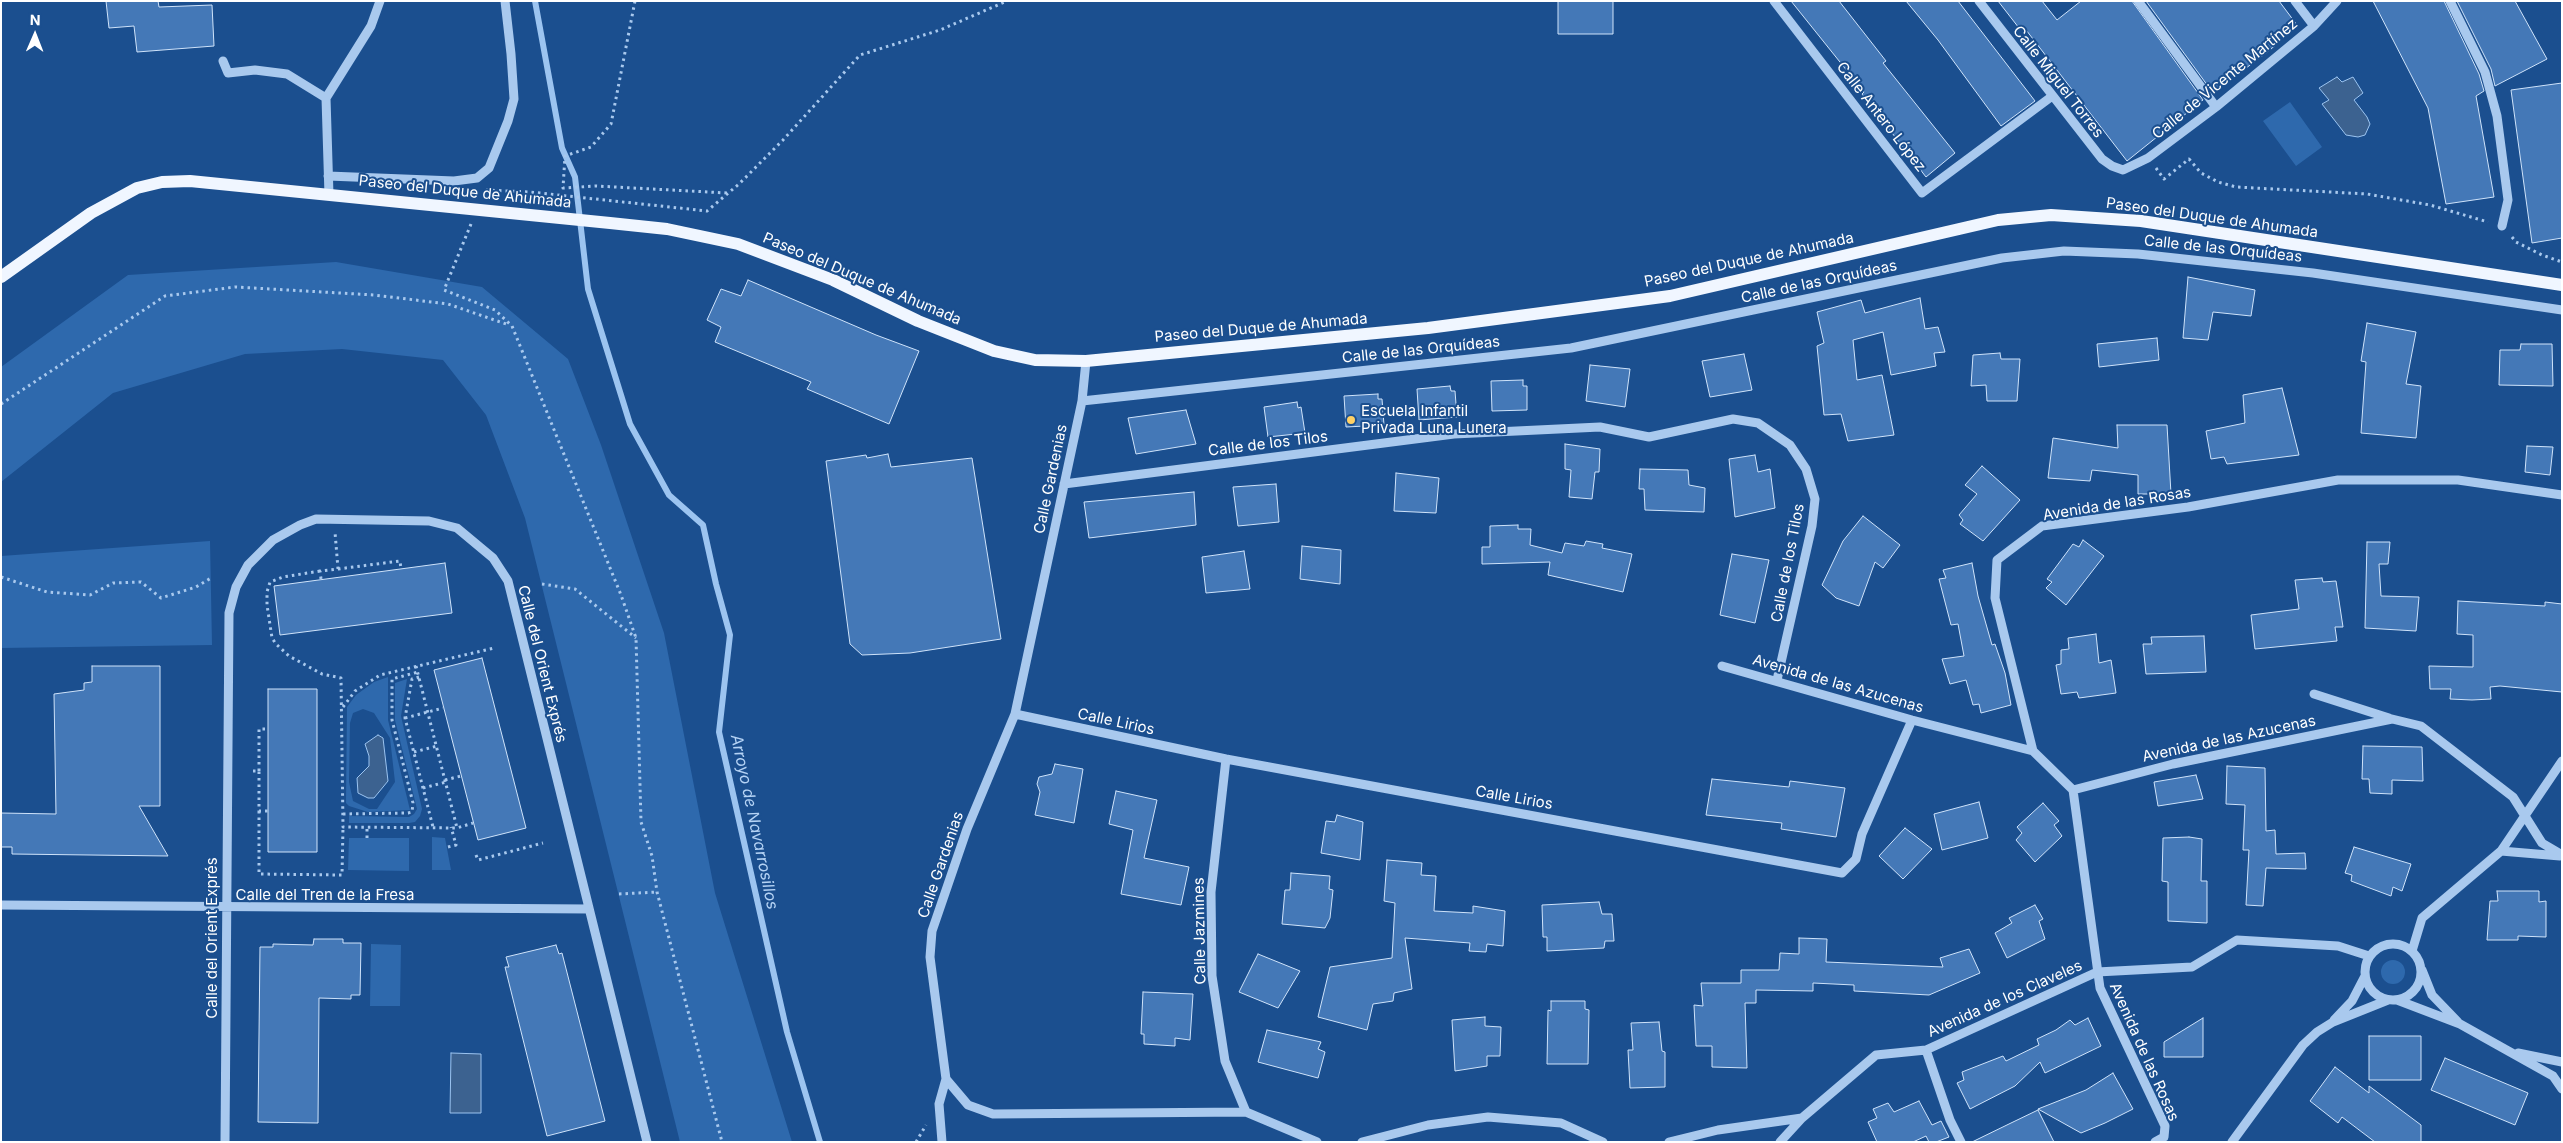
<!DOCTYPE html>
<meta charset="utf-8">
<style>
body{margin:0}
#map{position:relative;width:2563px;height:1143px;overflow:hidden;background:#1b4f8f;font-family:Inter,sans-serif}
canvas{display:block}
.frame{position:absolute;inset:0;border:2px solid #fff;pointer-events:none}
.north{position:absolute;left:10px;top:10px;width:50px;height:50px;-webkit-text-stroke:4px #1b4f8f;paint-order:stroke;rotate:1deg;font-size:14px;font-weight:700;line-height:20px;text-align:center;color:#fff}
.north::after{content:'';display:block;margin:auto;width:18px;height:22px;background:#fff;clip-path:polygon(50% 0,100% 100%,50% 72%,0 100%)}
</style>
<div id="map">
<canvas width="2563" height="1143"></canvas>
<div class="frame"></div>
<div class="north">N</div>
</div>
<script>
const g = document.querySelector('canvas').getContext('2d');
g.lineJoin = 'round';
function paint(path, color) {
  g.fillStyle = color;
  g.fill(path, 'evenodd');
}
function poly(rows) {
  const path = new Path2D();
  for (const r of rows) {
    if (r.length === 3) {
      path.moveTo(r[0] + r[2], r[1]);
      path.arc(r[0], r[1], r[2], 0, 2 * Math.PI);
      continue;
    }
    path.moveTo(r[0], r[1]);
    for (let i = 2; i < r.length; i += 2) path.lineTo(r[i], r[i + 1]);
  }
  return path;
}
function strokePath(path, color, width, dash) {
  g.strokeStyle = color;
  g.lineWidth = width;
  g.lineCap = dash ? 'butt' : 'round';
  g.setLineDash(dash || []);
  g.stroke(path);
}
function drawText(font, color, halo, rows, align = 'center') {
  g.font = font + ' Inter,sans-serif';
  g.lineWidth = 4;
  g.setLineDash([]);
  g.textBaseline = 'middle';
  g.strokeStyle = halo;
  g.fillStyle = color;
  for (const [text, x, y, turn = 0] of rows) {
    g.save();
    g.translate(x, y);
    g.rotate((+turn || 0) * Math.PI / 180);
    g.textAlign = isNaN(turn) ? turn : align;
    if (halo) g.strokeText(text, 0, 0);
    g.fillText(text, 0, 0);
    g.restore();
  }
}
const green = poly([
 [2290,102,2322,147,2296,166,2263,121],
 [336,262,482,287,568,359,601,445,664,633,715,893,792,1142,680,1142,525,518,486,415,443,360,342,349,245,354,113,393,1,482,1,367,128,275],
 [210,541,212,645,1,648,1,556],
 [388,677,388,720,410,810,368,812,349,806,346,803,347,707,356,695,374,682],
 [363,709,374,713,390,738,395,782,377,809,369,809,353,801,349,782,350,723,353,713],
 [407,679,401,716,422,809,420,816,415,822,409,823,349,823,349,816,409,817,414,814,417,809,395,720,395,683],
 [432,837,445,838,451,870,432,870],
 [349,838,409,838,409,871,348,870],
 [371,944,401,945,400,1006,370,1006],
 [2393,972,12]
]);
const water = poly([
 [2337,77,2342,82,2353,77,2363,93,2354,100,2367,117,2370,124,2365,135,2358,137,2346,135,2322,104,2329,100,2319,88,2337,77],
 [378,735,383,738,388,781,374,798,368,798,358,793,357,778,369,766,369,756,365,744,378,735],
 [451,1053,481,1054,481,1113,450,1113,451,1053]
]);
const stream = poly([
 [535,1,562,148,575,177,588,289,630,424,669,495,703,525,716,584,730,635,719,732,787,1032,820,1142]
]);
const building = poly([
 [106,1,158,1,159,7,212,5,214,46,137,52,134,26,109,28,106,1],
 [1558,1,1613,1,1613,34,1558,34,1558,1],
 [1791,1,1839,1,1886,61,1883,63,1955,153,1926,177,1862,94,1864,92,1791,1],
 [1906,1,1958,1,2035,101,2001,126,1938,40,1906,1],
 [1998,1,2042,1,2057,20,2081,1,2132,1,2203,100,2127,161,2023,26,2019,28,1998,1],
 [2146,1,2279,1,2297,25,2270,50,2213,93,2146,1],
 [2373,1,2444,1,2479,74,2484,91,2476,96,2494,197,2446,204,2428,108,2373,1],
 [2457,1,2515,1,2547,59,2495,86,2491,69,2457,1],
 [2562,83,2562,238,2532,243,2511,90,2562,83],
 [2188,277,2255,290,2251,316,2213,312,2208,340,2183,338,2188,277],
 [748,280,876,335,919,351,889,424,807,389,811,382,715,342,721,327,707,320,721,289,741,296,748,280],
 [1920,298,1925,329,1938,327,1945,352,1934,353,1936,366,1891,375,1883,332,1853,340,1857,380,1882,375,1894,435,1848,441,1841,414,1824,415,1817,346,1824,343,1817,312,1861,300,1865,313,1920,298],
 [2367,323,2416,332,2406,384,2421,386,2416,438,2361,433,2366,362,2361,361,2367,323],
 [2157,338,2159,360,2099,367,2097,344,2157,338],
 [2521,344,2552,344,2553,386,2499,385,2500,350,2520,350,2521,344],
 [2000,353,2001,359,2020,359,2017,401,1987,401,1986,385,1971,386,1973,355,2000,353],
 [1744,354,1752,390,1710,397,1702,361,1744,354],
 [1590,365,1630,369,1625,407,1586,401,1590,365],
 [1523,380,1523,386,1527,386,1527,410,1492,411,1491,381,1523,380],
 [1450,386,1451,391,1455,391,1457,417,1419,420,1417,389,1450,386],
 [2282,388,2299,455,2227,464,2224,457,2211,459,2206,431,2245,423,2243,395,2282,388],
 [1378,394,1378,399,1382,399,1384,425,1346,427,1344,396,1378,394],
 [1297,402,1298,408,1301,407,1305,433,1268,437,1264,407,1297,402],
 [1186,410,1196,444,1136,454,1128,418,1186,410],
 [2117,425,2167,425,2171,494,2138,494,2138,475,2092,470,2090,481,2048,478,2053,438,2118,448,2117,425],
 [1565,444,1600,449,1599,472,1595,472,1592,499,1569,497,1571,470,1565,469,1565,444],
 [2527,446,2553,447,2550,475,2525,472,2527,446],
 [888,454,891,467,972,458,1001,639,910,653,862,655,850,644,826,461,866,455,867,458,888,454],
 [1755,455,1758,472,1770,469,1775,508,1735,517,1729,459,1755,455],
 [1982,466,2020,500,1983,541,1960,524,1963,520,1959,515,1977,494,1965,485,1982,466],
 [1640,469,1688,470,1689,485,1705,488,1704,512,1645,510,1644,489,1639,489,1640,469],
 [1396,473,1439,478,1436,513,1394,511,1396,473],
 [1276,484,1279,522,1238,526,1233,487,1276,484],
 [1194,492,1196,525,1089,538,1084,502,1194,492],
 [1863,516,1900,545,1883,568,1875,562,1859,606,1836,598,1822,585,1843,541,1863,516],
 [1518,525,1518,529,1531,529,1530,545,1562,553,1565,543,1584,546,1586,541,1603,544,1602,548,1632,554,1623,592,1548,575,1550,562,1482,564,1482,547,1490,547,1490,526,1518,525],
 [2083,540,2104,556,2066,605,2046,588,2052,582,2047,579,2073,544,2079,547,2083,540],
 [2367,542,2390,542,2388,564,2379,564,2381,596,2419,597,2416,631,2365,628,2367,542],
 [1302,546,1341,550,1340,584,1300,579,1302,546],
 [1244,551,1250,589,1206,593,1202,557,1244,551],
 [1732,554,1769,560,1755,623,1720,615,1732,554],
 [445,563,452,613,280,635,274,586,445,563],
 [1972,563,1978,596,1992,645,1995,644,2005,673,2011,705,1981,713,1979,704,1973,705,1966,680,1950,684,1942,659,1964,656,1958,624,1951,625,1939,579,1946,578,1943,570,1972,563],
 [2322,578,2323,582,2336,581,2343,627,2335,627,2337,641,2255,649,2251,615,2299,609,2295,580,2322,578],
 [2458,601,2545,606,2545,602,2562,604,2562,692,2500,686,2490,687,2491,699,2472,700,2450,699,2451,689,2430,689,2429,666,2473,667,2473,635,2457,634,2458,601],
 [2096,634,2099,663,2111,660,2116,693,2079,698,2077,692,2061,694,2056,665,2061,664,2061,650,2069,649,2068,638,2096,634],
 [2204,636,2206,672,2146,674,2143,644,2152,644,2151,637,2204,636],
 [482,658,526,828,478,840,434,670,482,658],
 [92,666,160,666,160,806,139,806,168,856,12,854,12,847,1,847,1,813,56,814,54,694,84,690,84,683,92,682,92,666],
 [268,689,317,689,317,852,268,852,268,689],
 [2363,746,2422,747,2423,781,2392,780,2392,794,2370,793,2369,779,2362,779,2363,746],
 [1055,764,1083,769,1074,823,1035,815,1040,792,1037,784,1039,777,1052,774,1055,764],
 [2227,766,2265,768,2266,831,2275,830,2276,854,2305,853,2306,869,2266,868,2263,906,2246,905,2249,850,2243,850,2245,805,2226,804,2227,766],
 [2196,775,2203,799,2158,806,2154,782,2196,775],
 [1712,779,1789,787,1790,781,1845,788,1836,837,1781,829,1782,823,1706,815,1712,779],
 [1116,791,1157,800,1144,858,1189,867,1181,905,1121,894,1133,830,1109,824,1116,791],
 [1979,802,1988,838,1942,850,1934,814,1979,802],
 [2043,803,2059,821,2054,825,2062,836,2035,862,2016,840,2022,833,2017,827,2043,803],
 [1337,815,1363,822,1360,860,1321,853,1326,821,1335,822,1337,815],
 [1905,828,1932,849,1903,879,1879,856,1905,828],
 [2189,837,2202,839,2201,881,2207,881,2207,923,2168,921,2168,882,2162,881,2163,838,2189,837],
 [2354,847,2411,864,2402,891,2393,887,2391,896,2351,881,2352,875,2345,873,2354,847],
 [1387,860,1422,863,1421,875,1436,876,1434,911,1473,913,1473,906,1505,911,1503,946,1487,944,1486,952,1469,951,1470,943,1405,938,1412,989,1394,993,1393,1001,1373,1004,1367,1030,1318,1017,1330,967,1392,958,1395,903,1384,901,1387,860],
 [1291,873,1330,876,1329,889,1333,890,1330,918,1325,928,1282,924,1285,890,1290,890,1291,873],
 [2497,891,2539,891,2539,902,2546,901,2546,937,2518,936,2518,940,2487,940,2490,901,2498,901,2497,891],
 [1599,902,1602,914,1612,914,1614,941,1605,941,1604,948,1547,951,1547,937,1543,937,1542,905,1599,902],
 [2035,905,2043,919,2039,921,2045,939,2007,958,1995,933,2012,923,2009,918,2035,905],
 [1799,938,1827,939,1826,962,1943,967,1940,958,1969,949,1980,973,1929,995,1854,991,1854,985,1813,983,1813,991,1756,990,1756,1003,1745,1003,1747,1068,1712,1067,1712,1046,1696,1046,1694,1005,1703,1006,1701,983,1741,983,1741,970,1779,970,1780,953,1799,954,1799,938],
 [314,939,343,939,343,943,361,943,360,995,351,995,351,999,319,998,318,1123,258,1122,260,947,273,947,273,944,313,945,314,939],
 [556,945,559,954,562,953,605,1121,547,1136,505,967,509,967,506,957,556,945],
 [1258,954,1300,971,1278,1008,1239,992,1258,954],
 [1143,992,1193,994,1190,1040,1175,1038,1175,1046,1144,1044,1144,1034,1141,1034,1143,992],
 [1551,1001,1585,1001,1585,1009,1589,1010,1588,1064,1547,1064,1548,1010,1551,1011,1551,1001],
 [1485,1017,1485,1026,1501,1027,1500,1056,1487,1056,1487,1066,1455,1071,1452,1020,1485,1017],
 [2088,1018,2101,1046,2045,1073,2040,1062,2015,1086,1970,1109,1957,1083,1964,1080,1962,1072,2003,1056,2006,1061,2039,1045,2037,1039,2056,1030,2070,1020,2075,1025,2088,1018],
 [2203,1018,2203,1057,2164,1057,2164,1042,2203,1018],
 [1659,1022,1662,1051,1665,1052,1665,1087,1630,1088,1628,1050,1633,1050,1631,1023,1659,1022],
 [1267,1030,1321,1042,1318,1049,1325,1052,1318,1078,1258,1062,1267,1030],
 [2369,1036,2421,1036,2421,1080,2369,1080,2369,1036],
 [2445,1058,2528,1093,2515,1125,2431,1090,2445,1058],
 [2335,1067,2369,1093,2369,1086,2421,1125,2421,1142,2375,1142,2342,1117,2338,1123,2310,1101,2335,1067],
 [2113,1073,2133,1109,2105,1123,2081,1133,2038,1109,2086,1090,2113,1073],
 [1919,1101,1932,1125,1941,1121,1949,1137,1936,1142,1929,1142,1926,1136,1913,1142,1877,1142,1868,1122,1877,1118,1873,1109,1888,1103,1894,1112,1919,1101],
 [2038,1110,2054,1142,1972,1142,2011,1123,2038,1110]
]);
const path = poly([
 [635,1,611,124,591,147,565,156,563,188,596,186,727,193],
 [2156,168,2164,179,2189,159,2201,173,2218,182,2236,187,2367,194,2430,205,2488,222],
 [486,190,530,192,707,211,739,184,783,140,860,55,940,30,1007,1],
 [471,224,444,290,495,310,512,326,621,595,636,638,641,822,652,856,657,892,722,1142],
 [2512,237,2516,242,2542,255,2562,262],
 [1,404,165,296,235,287,374,295,448,304,509,325],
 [338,569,400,561,401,569],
 [320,571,283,577,270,582,267,592,267,605,272,638,276,644,289,656,322,674,341,678,343,827,457,828],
 [1,577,47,592,90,595,113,583,141,582,161,598,196,587,211,578],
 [321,579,320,571,338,569,335,532],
 [542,584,575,589,636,638],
 [416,666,457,828,473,823],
 [419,677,412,679,405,718,433,827],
 [343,707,355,691,380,675,494,648],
 [405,718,443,708],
 [414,752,437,746],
 [253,771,259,771,259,811,268,811],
 [259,771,259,729,268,729],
 [445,780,461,776],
 [423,788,446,782],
 [259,811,259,874,342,875,343,827],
 [343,814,408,813,412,812,413,803,392,720,392,679,418,672],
 [367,838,367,828],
 [448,847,456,845,451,827],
 [476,855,478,860,543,843],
 [619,894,657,892],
 [916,1142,926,1125]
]);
const minor = poly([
 [1774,1,1922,193,2051,97],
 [1979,1,2102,159,2112,166,2123,170,2148,158,2216,107,2314,26,2337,1],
 [2138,1,2216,107],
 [2295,1,2314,26],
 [2450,1,2485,72,2497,116,2508,200,2502,226],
 [223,61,228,73,255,70,287,74,326,98,329,195],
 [326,98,371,26,380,1],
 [328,176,454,181,477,178,489,168,508,121,514,99,511,54,505,1],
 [1086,361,1082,401,1015,714,967,829,932,931,930,957,946,1079,968,1105,993,1114,1246,1112],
 [1082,401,1571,348,2002,258,2064,251,2138,254,2313,273,2562,310],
 [1064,484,1454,434,1600,427,1649,437,1733,419,1758,423,1790,445,1806,469,1815,499,1812,526,1777,680],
 [1722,666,1912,720,2033,751],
 [2314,694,2389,718],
 [1015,714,1226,759,1842,873,1856,859,1862,834,1912,720],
 [1226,759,1211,892,1212,976,1225,1061,1246,1112,1317,1142],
 [2073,790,2173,764,2392,719,2421,726,2513,797,2542,843,2562,855],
 [2501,851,2562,761],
 [1,905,589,909],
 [2393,972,28],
 [2412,951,2422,918,2501,851,2560,856],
 [2422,970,2432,995,2458,1022],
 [2397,1000,2460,1024,2553,1076,2562,1089],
 [2334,1020,2352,1001,2365,976],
 [1926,1050,1950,1120,1961,1142],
 [2518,1053,2562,1062],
 [225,1142,229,613,236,587,248,565,273,540,300,525,316,519,429,521,457,528,493,558,508,581,647,1142],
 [942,1142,939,1104,946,1079],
 [1362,1142,1428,1125,1488,1117,1561,1123,1603,1142],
 [1669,1142,1718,1130,1802,1118,1876,1055,1926,1050,2097,972,2192,967,2237,940,2338,946,2369,956],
 [1780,1142,1802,1118],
 [2155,1142,2164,1137,2165,1126,2100,988,2073,790,2033,751,1995,598,1997,560,2042,526,2188,507,2338,480,2458,480,2562,495],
 [2232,1142,2303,1045,2317,1032,2333,1022,2388,1000]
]);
const major = poly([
 [1,277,91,213,137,188,162,182,190,181,610,223,667,229,738,244,833,280,918,321,994,351,1035,360,1086,361,1428,328,1670,296,1998,220,2051,215,2141,221,2562,285]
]);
const markers = [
 [1351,420,5,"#ffd166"]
];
const streetNames = [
 ["Calle de Vicente Martínez",2225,79,-39],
 ["Calle Miguel Torres",2058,82,52],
 ["Calle Antero López",1881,117,52],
 ["Paseo del Duque de Ahumada",465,192,6],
 ["Paseo del Duque de Ahumada",2212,218,8],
 ["Calle de las Orquídeas",2223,249,6],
 ["Paseo del Duque de Ahumada",1749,260,-12],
 ["Paseo del Duque de Ahumada",862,279,23],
 ["Calle de las Orquídeas",1819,282,-12],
 ["Paseo del Duque de Ahumada",1261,328,-5],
 ["Calle de las Orquídeas",1421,350,-6],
 ["Calle de los Tilos",1268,444,-7],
 ["Calle Gardenias",1051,479,-78],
 ["Avenida de las Rosas",2117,504,-9],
 ["Calle de los Tilos",1788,563,-79],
 ["Calle del Orient Exprés",542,664,76],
 ["Avenida de las Azucenas",1838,684,16],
 ["Calle Lirios",1116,722,12],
 ["Avenida de las Azucenas",2229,739,-12],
 ["Calle Lirios",1514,798,10],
 ["Calle Gardenias",941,865,-71],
 ["Calle del Tren de la Fresa",325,895],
 ["Calle Jazmines",1200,931,-91],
 ["Calle del Orient Exprés",212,938,-90],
 ["Avenida de los Claveles",2005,999,-24],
 ["Avenida de las Rosas",2144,1052,66]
];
const poiNames = [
 ["Escuela Infantil",1361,411],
 ["Privada Luna Lunera",1361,428]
];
const waterNames = [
 ["Arroyo de Navarrosillos",754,822,78]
];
paint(green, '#2e69ad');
paint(water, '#3c6290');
strokePath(water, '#9cc4f0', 1);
strokePath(stream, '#9cc4f0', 6);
paint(building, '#4478b7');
strokePath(building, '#cfe3fa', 1);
strokePath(path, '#a9c9ee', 3, [2.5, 4]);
strokePath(minor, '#a9c9ee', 9);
strokePath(major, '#f0f6ff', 12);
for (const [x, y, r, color] of markers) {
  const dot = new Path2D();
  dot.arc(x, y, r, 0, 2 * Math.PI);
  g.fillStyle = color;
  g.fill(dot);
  strokePath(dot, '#1b4f8f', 2);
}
drawText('15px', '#fff', '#1b4f8f', streetNames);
drawText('15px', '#fff', '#1b4f8f', poiNames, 'left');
drawText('italic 16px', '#b5d3f5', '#1b4f8f', waterNames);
</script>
